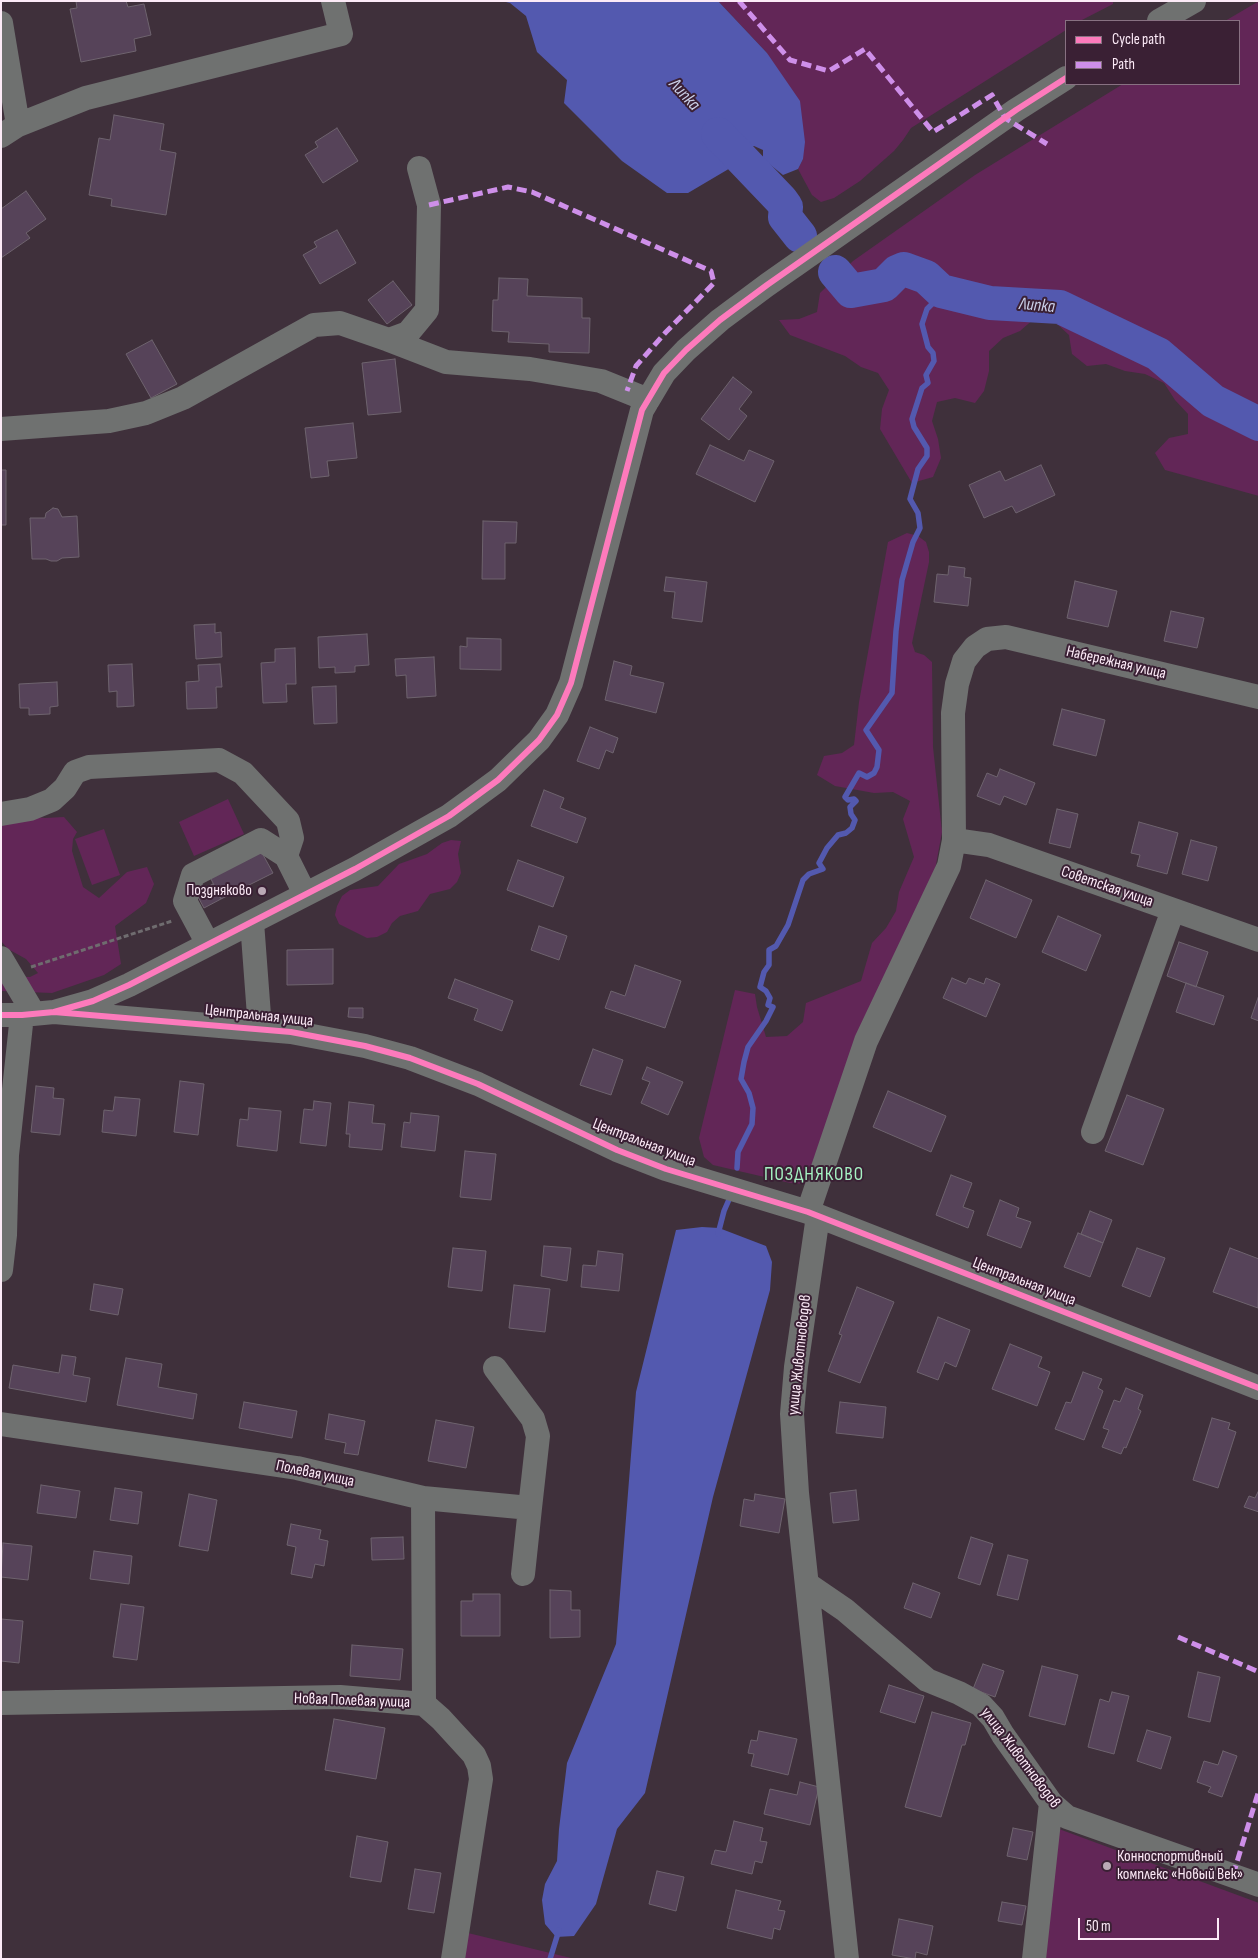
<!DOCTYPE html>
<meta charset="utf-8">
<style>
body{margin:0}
#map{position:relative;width:1260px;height:1960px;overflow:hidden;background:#3f303b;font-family:"Sofia Sans Condensed",sans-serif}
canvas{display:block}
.frame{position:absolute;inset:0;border:2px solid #fceaf7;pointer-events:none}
.legend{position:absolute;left:1065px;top:20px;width:175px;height:65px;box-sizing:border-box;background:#3a2034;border:1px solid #887182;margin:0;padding:6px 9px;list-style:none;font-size:15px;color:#fceaf7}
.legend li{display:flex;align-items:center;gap:10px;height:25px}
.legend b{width:25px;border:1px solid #887182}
.scale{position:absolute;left:1078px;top:1918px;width:141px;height:22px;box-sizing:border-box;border:2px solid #fceaf7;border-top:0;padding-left:6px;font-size:15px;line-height:18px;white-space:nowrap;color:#fceaf7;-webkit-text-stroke:4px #3a2034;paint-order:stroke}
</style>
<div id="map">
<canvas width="1260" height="1960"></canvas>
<div class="frame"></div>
<ul class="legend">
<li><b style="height:6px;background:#fd7abc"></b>Cycle path</li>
<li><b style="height:6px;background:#ce8fe9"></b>Path</li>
</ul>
<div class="scale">50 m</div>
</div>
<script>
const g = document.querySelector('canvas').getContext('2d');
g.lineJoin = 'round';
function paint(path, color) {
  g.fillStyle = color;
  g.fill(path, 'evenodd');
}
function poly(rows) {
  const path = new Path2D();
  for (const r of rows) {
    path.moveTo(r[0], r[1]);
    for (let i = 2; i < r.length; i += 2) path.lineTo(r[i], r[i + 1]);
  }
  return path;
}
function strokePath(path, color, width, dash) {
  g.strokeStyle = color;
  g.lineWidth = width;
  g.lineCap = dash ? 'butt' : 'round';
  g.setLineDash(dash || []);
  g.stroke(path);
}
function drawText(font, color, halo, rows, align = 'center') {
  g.font = font + ' "Sofia Sans Condensed",sans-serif';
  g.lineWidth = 4;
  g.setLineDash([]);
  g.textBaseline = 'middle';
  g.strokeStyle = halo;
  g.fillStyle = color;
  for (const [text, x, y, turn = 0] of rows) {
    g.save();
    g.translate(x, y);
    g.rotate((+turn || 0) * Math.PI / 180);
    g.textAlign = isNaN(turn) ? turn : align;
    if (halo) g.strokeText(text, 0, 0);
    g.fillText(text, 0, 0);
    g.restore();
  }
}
const green = poly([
 [718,1,1113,1,1113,4,1080,21,1066,21,1066,30,911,128,903,140,894,151,860,181,834,198,821,202,812,195,798,169,803,159,767,53],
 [1259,1,1259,496,1165,470,1155,453,1169,438,1188,434,1188,414,1175,400,1164,383,1145,374,1125,371,1106,364,1087,366,1072,354,1069,335,1055,322,1035,318,1020,331,1003,338,989,351,989,371,984,391,975,403,955,398,937,402,932,421,938,439,941,458,933,477,912,483,880,429,882,409,889,390,878,373,861,367,845,356,790,335,779,320,799,319,817,312,820,293,853,261,975,175,1123,84,1239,84,1239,21,1225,21],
 [907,533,918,536,926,542,929,552,929,562,912,643,915,652,924,655,932,662,933,747,942,832,935,870,856,1040,805,1184,790,1183,713,1165,704,1157,699,1138,735,990,755,994,757,1007,766,1037,787,1036,803,1022,806,1003,861,981,872,943,886,928,896,911,899,892,914,857,903,819,910,801,893,792,874,793,835,786,817,775,824,756,842,753,854,745,859,702,888,542],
 [228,799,244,834,194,856,179,822],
 [27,816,45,818,64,817,77,832,73,839,72,851,83,887,99,898,127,872,147,867,154,884,146,903,115,926,121,964,104,975,52,993,1,991,1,976,30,977,38,973,26,959,8,949,1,941,1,824],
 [104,829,120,875,92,885,75,839],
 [451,840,461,841,458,854,461,873,457,882,450,889,430,894,418,911,400,916,392,923,387,932,377,937,367,938,339,924,335,915,337,906,342,896,350,890,378,886,399,864,427,854,442,843],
 [1059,1829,1259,1903,1259,1959,1045,1959],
 [468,1933,575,1959,462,1959]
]);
const water = poly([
 [502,1,718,1,767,53,800,101,805,142,803,159,798,169,783,175,763,159,763,150,754,146,745,149,751,162,748,167,739,169,732,167,688,193,667,193,622,161,564,103,567,80,537,52,526,16,510,3],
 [702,1227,719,1228,766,1246,772,1262,770,1290,713,1497,645,1793,617,1829,596,1904,574,1936,556,1937,545,1924,542,1900,545,1884,557,1861,559,1829,567,1763,616,1644,636,1392,676,1230]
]);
const stream = poly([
 [737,1168,738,1152,752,1124,753,1108,749,1093,741,1079,744,1062,748,1047,766,1021,773,1007,768,1005,770,998,766,991,760,987,764,972,769,965,769,950,776,946,788,925,803,880,809,874,823,869,819,863,827,848,838,835,846,833,852,828,855,820,851,814,850,807,856,801,854,799,848,800,845,797,859,773,867,777,874,773,877,767,879,750,866,730,892,693,896,631,902,580,913,542,920,528,918,513,910,499,918,469,927,456,927,448,914,427,912,419,922,388,928,383,926,375,934,361,933,353,928,347,922,324,927,309,938,298,941,291],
 [718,1234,724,1211,731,1195],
 [550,1959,559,1930]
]);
const river = poly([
 [718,134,781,200,786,207,785,217,800,236],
 [835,272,851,291,884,285,897,272,904,269,926,277,941,291,990,303,1060,307,1158,354,1213,401,1259,424]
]);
const building = poly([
 [76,1,126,1,128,7,144,4,151,35,134,39,136,51,81,62,70,9,77,8,76,1],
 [114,115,164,124,160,150,176,153,166,215,111,206,112,199,89,195,99,138,110,140,114,115],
 [337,128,358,161,323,183,305,155,318,147,315,142,337,128],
 [26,191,46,219,26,233,30,238,1,258,1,209,26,191],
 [337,230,356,263,320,284,303,255,317,247,314,242,337,230],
 [499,278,528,279,527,296,582,298,582,318,590,318,589,353,549,352,549,344,508,342,509,332,492,331,493,300,498,300,499,278],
 [393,281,412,305,387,324,368,300,393,281],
 [152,340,177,384,151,398,126,354,152,340],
 [395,359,401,412,368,415,362,363,395,359],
 [733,377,752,392,739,409,747,416,729,440,701,419,733,377],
 [353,423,357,458,327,461,329,476,311,478,305,428,353,423],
 [710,445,744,461,749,450,774,461,755,502,696,474,710,445],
 [1041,465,1055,495,1016,513,1012,506,984,518,969,485,1000,471,1005,481,1041,465],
 [1,470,6,470,6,525,1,525,1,470],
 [53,508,58,509,62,517,77,516,79,557,62,558,57,561,51,561,46,559,32,559,30,518,45,518,46,513,53,508],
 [483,521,517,522,516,543,505,543,505,579,482,579,483,521],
 [949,566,965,568,964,577,971,578,968,606,934,602,937,574,948,575,949,566],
 [666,577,707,582,702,622,672,618,675,592,664,591,666,577],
 [1075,581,1117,591,1108,627,1067,618,1075,581],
 [1171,611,1204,618,1197,648,1164,641,1171,611],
 [215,624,215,633,221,632,222,657,196,659,194,625,215,624],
 [367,634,369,665,355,666,355,672,335,673,335,667,319,668,318,637,367,634],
 [467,638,501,639,501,670,460,669,460,646,467,647,467,638],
 [295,648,296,684,286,684,287,702,263,703,261,663,275,662,275,649,295,648],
 [434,657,436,696,407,698,406,675,396,676,395,659,434,657],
 [614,661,632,666,630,675,664,683,656,713,605,700,614,661],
 [132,664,134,706,117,707,117,691,109,692,108,665,132,664],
 [220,664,222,687,216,687,217,708,187,709,186,682,199,681,198,665,220,664],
 [57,682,58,706,50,707,50,714,29,715,29,708,20,708,19,684,57,682],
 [336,686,337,723,314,724,312,687,336,686],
 [1062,709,1105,720,1096,756,1053,745,1062,709],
 [590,727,618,738,613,753,606,750,599,769,577,761,590,727],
 [1000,769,1035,783,1026,805,1004,796,1000,805,977,796,987,773,997,777,1000,769],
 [544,790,564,798,560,808,586,818,577,843,531,826,544,790],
 [1057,809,1078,814,1070,848,1049,843,1057,809],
 [1139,822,1178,833,1167,874,1137,866,1140,855,1131,853,1139,822],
 [1191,840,1217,847,1208,881,1182,874,1191,840],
 [261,851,273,873,221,899,210,877,261,851],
 [518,860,564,877,553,907,507,890,518,860],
 [986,880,1032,900,1016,938,970,918,986,880],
 [213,884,221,899,204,908,196,893,213,884],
 [1058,916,1101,935,1086,971,1042,952,1058,916],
 [539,926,567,936,559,960,531,950,539,926],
 [1179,942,1208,952,1196,987,1167,976,1179,942],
 [333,949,333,984,287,985,287,950,333,949],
 [635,965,681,981,665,1028,605,1008,611,991,625,996,635,965],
 [952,978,966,984,969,978,984,984,986,978,1000,984,986,1017,943,998,952,978],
 [455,979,513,1001,502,1031,474,1020,478,1009,448,998,455,979],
 [1186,983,1224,996,1214,1025,1176,1012,1186,983],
 [1259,995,1259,1021,1251,1018,1259,995],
 [349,1008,363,1008,363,1018,348,1017,349,1008],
 [593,1049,623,1060,611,1095,580,1085,593,1049],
 [647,1067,683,1082,668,1115,641,1103,650,1082,642,1079,647,1067],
 [180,1081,204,1084,198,1135,174,1132,180,1081],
 [36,1086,54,1088,53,1098,64,1099,60,1135,31,1132,36,1086],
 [888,1091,946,1116,931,1152,873,1127,888,1091],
 [1127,1095,1164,1109,1143,1165,1105,1151,1127,1095],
 [115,1097,140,1099,136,1136,102,1132,104,1110,113,1111,115,1097],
 [314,1101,331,1103,326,1146,300,1143,304,1109,313,1110,314,1101],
 [349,1102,374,1105,372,1123,385,1124,382,1150,349,1147,350,1134,346,1134,349,1102],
 [249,1108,281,1111,277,1151,237,1146,240,1119,248,1120,249,1108],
 [411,1113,439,1116,435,1151,401,1147,404,1122,410,1123,411,1113],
 [465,1151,496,1154,491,1200,460,1197,465,1151],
 [951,1175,972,1183,963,1207,974,1211,968,1228,936,1215,951,1175],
 [1000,1200,1019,1208,1016,1217,1031,1222,1021,1248,987,1235,1000,1200],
 [1090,1211,1112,1220,1103,1243,1081,1234,1090,1211],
 [1078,1233,1103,1243,1090,1277,1064,1267,1078,1233],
 [544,1246,571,1248,567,1281,541,1276,544,1246],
 [453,1248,486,1251,482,1291,448,1287,453,1248],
 [1137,1248,1165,1258,1150,1297,1122,1286,1137,1248],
 [1230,1248,1259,1259,1258,1308,1213,1292,1230,1248],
 [598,1251,623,1254,619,1291,581,1287,583,1265,596,1266,598,1251],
 [94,1284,123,1289,118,1315,90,1310,94,1284],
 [514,1285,550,1289,545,1332,509,1328,514,1285],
 [857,1287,894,1302,860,1383,828,1371,842,1335,839,1334,857,1287],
 [938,1317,970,1330,956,1367,945,1362,938,1380,917,1372,938,1317],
 [1010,1344,1042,1357,1038,1367,1050,1372,1037,1406,992,1389,1010,1344],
 [62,1355,76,1357,73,1375,90,1378,86,1402,9,1388,13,1365,59,1373,62,1355],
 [126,1358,162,1364,158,1387,197,1394,193,1419,117,1405,126,1358],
 [1083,1372,1102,1379,1098,1388,1103,1391,1084,1440,1055,1429,1066,1402,1071,1403,1083,1372],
 [1126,1388,1143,1395,1138,1409,1141,1411,1126,1448,1124,1447,1121,1454,1102,1447,1109,1430,1103,1428,1114,1400,1120,1402,1126,1388],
 [244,1402,297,1411,292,1438,239,1428,244,1402],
 [840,1402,886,1407,883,1438,836,1433,840,1402],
 [329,1414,365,1421,358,1455,344,1453,346,1443,325,1439,329,1414],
 [1212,1418,1230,1423,1228,1429,1236,1432,1218,1488,1193,1480,1212,1418],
 [436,1420,474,1427,466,1468,428,1461,436,1420],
 [41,1485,80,1491,76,1518,37,1513,41,1485],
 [115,1488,142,1492,138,1524,110,1520,115,1488],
 [856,1490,859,1520,833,1523,830,1493,856,1490],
 [1259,1490,1259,1512,1244,1507,1249,1496,1255,1498,1259,1490],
 [189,1494,217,1500,208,1551,179,1546,189,1494],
 [755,1494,785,1499,779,1533,740,1526,744,1499,754,1501,755,1494],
 [291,1524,321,1530,319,1539,328,1541,324,1566,315,1564,312,1578,291,1574,296,1547,287,1545,291,1524],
 [403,1537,404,1559,372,1560,371,1538,403,1537],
 [971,1537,993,1544,980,1585,958,1578,971,1537],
 [3,1543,32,1546,28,1580,1,1577,3,1543],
 [94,1551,132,1556,129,1584,90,1579,94,1551],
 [1008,1555,1028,1560,1018,1600,997,1595,1008,1555],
 [913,1583,940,1593,931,1618,904,1608,913,1583],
 [550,1590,571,1591,571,1610,580,1610,580,1637,550,1638,550,1590],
 [473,1594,500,1594,500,1636,461,1636,461,1601,473,1601,473,1594],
 [121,1604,144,1607,137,1660,113,1657,121,1604],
 [1,1619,23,1621,19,1663,1,1661,1,1619],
 [352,1645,403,1649,400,1680,350,1676,352,1645],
 [983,1664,1004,1671,995,1697,973,1689,983,1664],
 [1042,1666,1078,1675,1065,1725,1029,1716,1042,1666],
 [1198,1672,1220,1677,1210,1722,1188,1717,1198,1672],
 [889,1685,924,1696,915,1723,880,1712,889,1685],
 [1112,1692,1129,1696,1114,1754,1088,1747,1100,1699,1109,1702,1112,1692],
 [932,1712,971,1723,965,1745,962,1745,941,1817,905,1807,932,1712],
 [334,1719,385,1728,376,1779,325,1770,334,1719],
 [1147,1730,1171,1737,1161,1769,1137,1761,1147,1730],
 [759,1731,797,1739,788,1775,751,1766,754,1754,748,1753,751,1740,757,1741,759,1731],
 [1223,1751,1237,1756,1222,1797,1208,1792,1211,1787,1197,1782,1204,1761,1218,1765,1223,1751],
 [800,1782,819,1787,810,1825,764,1814,770,1789,797,1795,800,1782],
 [734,1821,763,1828,760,1841,767,1842,762,1863,755,1861,752,1874,711,1864,715,1850,726,1852,734,1821],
 [1013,1828,1033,1832,1027,1860,1007,1856,1013,1828],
 [357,1836,388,1842,381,1882,350,1877,357,1836],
 [415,1869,441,1873,434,1913,408,1909,415,1869],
 [657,1871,684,1877,676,1911,649,1904,657,1871],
 [736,1890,781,1901,778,1910,785,1911,780,1930,774,1928,772,1939,727,1928,736,1890],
 [1002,1902,1026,1906,1022,1925,998,1921,1002,1902],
 [899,1919,933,1926,927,1955,916,1952,915,1959,892,1955,899,1919]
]);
const path = poly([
 [31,967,172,921]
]);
const minor = poly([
 [1159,21,1194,1],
 [1,23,18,125,1,136],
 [18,125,86,98,341,34,333,1],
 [389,340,408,333,427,310,429,205,419,168],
 [1,429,109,421,146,413,183,398,314,325,340,323,389,340,446,362,530,369,601,381,648,400],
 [1,814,30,809,52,800,65,788,75,772,89,767,219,760,243,773,288,821,292,838,286,856],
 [954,840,989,845,1259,940],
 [252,922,260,1029],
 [208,944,185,901,193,875,261,840,286,856,305,894],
 [1,958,34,1014],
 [54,1012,93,1001,129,985,355,869,449,816,498,780,539,740,557,715,571,683,642,410,664,373,686,350,720,320,767,285,1016,110,1066,78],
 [1,1015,22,1015,54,1012,291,1032,365,1046,410,1058,478,1084,617,1150,666,1169,808,1212,1259,1388],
 [1093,1132,1173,910],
 [808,1212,866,1041,949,866,954,840,953,713,957,684,964,661,975,647,987,639,1006,637,1259,697],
 [818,1216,796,1367,792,1414,797,1493,847,1959],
 [1,1270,5,1235,7,1155,22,1015],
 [1,1424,297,1468,423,1498,424,1704],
 [423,1498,530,1508,538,1436,533,1419,495,1368],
 [523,1574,530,1508],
 [807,1584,845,1610,927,1680,959,1693,981,1705,993,1718,1003,1735,1051,1803,1067,1817,1259,1885],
 [1,1703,340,1697,424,1704,441,1719,474,1755,479,1766,481,1779,453,1959],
 [1034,1959,1051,1803]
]);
const quiet = poly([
 [739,1,790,60,829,71,865,49,933,132,992,95,1005,118,1047,144],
 [429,205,508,187,532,192,711,271,714,283,666,332,636,366,627,391],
 [1178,1637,1259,1672],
 [1233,1875,1259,1790]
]);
const cycleway = poly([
 [54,1012,93,1001,129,985,355,869,449,816,498,780,539,740,557,715,571,683,642,410,664,373,686,350,720,320,767,285,1016,110,1066,78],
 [1,1015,22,1015,54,1012,291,1032,365,1046,410,1058,478,1084,617,1150,666,1169,808,1212,1259,1388]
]);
const markers = [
 [262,891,5,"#baa9b5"],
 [1107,1866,5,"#baa9b5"]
];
const streetNames = [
 ["Набережная улица",1116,663,13],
 ["Советская улица",1107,887,19],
 ["Центральная улица",259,1016,6],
 ["Центральная улица",644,1143,21],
 ["Центральная улица",1024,1282,21],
 ["улица Животноводов",800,1355,-84],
 ["Полевая улица",315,1474,12],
 ["Новая Полевая улица",352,1701,2],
 ["улица Животноводов",1020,1758,53]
];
const poiNames = [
 ["Поздняково",252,891],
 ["Конноспортивный",1117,1857,"left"],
 ["комплекс «Новый Век»",1117,1875,"left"]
];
const waterNames = [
 ["Липка",684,95,47],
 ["Липка",1037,306,5]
];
const quarterNames = [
 ["ПОЗДНЯКОВО",814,1175]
];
paint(green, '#622657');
paint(water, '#5359af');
strokePath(stream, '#5359af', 5.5);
strokePath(river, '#5359af', 34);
paint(building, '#564359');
strokePath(building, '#6e636e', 1);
strokePath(path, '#6f6c6f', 3, [5, 2.5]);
strokePath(minor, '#6f7170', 24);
strokePath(quiet, '#ce8fe9', 5, [10, 5]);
strokePath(cycleway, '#fd7abc', 6);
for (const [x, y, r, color] of markers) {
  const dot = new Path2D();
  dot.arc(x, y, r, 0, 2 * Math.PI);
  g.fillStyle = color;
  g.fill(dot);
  strokePath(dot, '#3a2034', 2);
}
drawText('16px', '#fceaf7', '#3a2034', streetNames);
drawText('16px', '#fceaf7', '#3a2034', poiNames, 'right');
drawText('italic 18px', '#cbd1e9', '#3a2034', waterNames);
g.letterSpacing = '1px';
drawText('19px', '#a6f2c3', '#3a2034', quarterNames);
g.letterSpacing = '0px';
</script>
